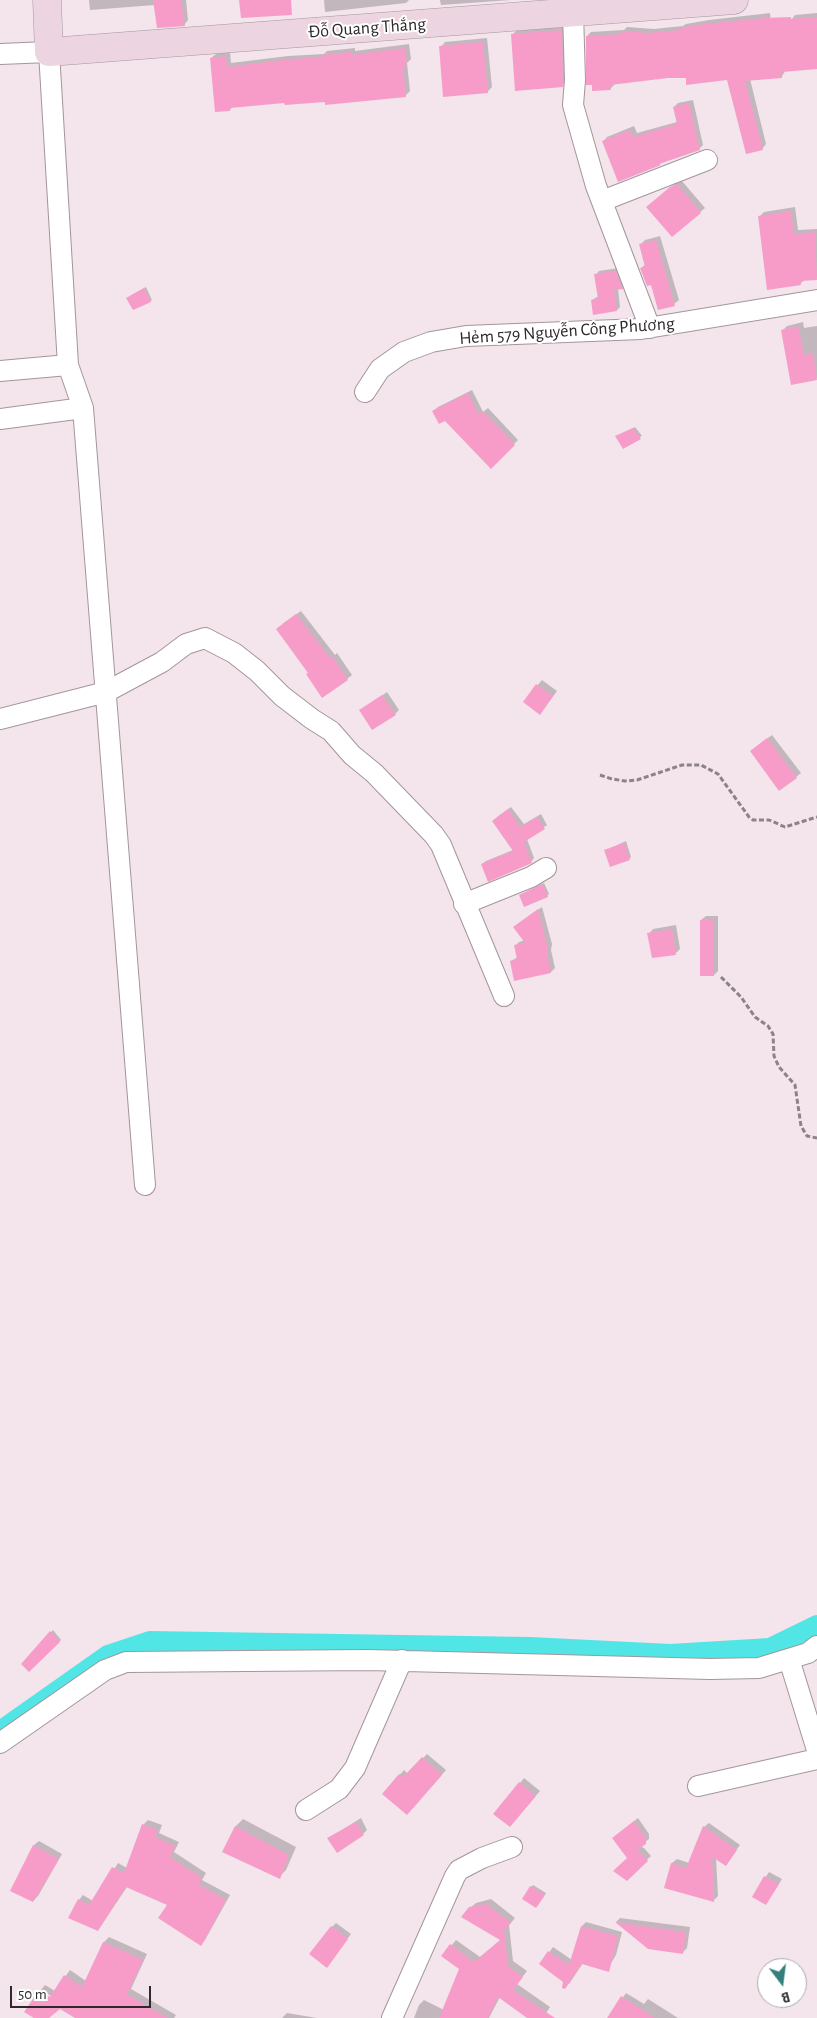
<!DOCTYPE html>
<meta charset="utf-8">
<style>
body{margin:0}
#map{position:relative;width:817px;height:2018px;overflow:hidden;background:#f3e5eb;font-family:"Alegreya Sans",sans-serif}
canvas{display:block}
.north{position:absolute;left:757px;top:1958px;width:50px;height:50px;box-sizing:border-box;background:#fff;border:1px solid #aba9aa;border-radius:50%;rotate:165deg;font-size:14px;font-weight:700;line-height:20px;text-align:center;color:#2e292b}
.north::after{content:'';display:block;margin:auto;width:18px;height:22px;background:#357e7e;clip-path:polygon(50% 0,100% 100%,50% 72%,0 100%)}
.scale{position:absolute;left:10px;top:1986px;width:141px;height:22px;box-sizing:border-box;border:2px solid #2e292b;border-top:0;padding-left:6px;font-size:15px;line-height:18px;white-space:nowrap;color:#2e292b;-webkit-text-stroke:4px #fff;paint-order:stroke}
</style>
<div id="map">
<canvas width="817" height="2018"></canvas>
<div class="north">B</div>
<div class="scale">50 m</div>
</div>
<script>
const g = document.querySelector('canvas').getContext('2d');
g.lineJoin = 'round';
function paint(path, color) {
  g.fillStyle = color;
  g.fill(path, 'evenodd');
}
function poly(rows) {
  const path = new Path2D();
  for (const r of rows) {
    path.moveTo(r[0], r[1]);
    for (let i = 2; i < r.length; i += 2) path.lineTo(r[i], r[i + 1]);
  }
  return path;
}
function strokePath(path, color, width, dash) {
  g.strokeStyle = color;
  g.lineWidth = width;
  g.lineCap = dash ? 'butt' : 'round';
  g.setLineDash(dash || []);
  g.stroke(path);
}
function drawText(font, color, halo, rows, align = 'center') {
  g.font = font + ' "Alegreya Sans",sans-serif';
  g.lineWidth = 4;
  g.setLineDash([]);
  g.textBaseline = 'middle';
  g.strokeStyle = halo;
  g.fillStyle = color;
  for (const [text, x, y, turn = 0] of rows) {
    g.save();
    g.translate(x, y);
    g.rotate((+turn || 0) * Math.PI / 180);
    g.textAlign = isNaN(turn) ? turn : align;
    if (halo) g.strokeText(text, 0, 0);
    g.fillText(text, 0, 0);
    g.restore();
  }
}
const shadow = poly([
 [89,0,186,0,188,20,184,25,155,5,90,10],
 [324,0,409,0,406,3,325,12],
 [440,0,511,0,441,5],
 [770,13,773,44,795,15,817,13,817,68,786,70,782,76,750,79,766,144,762,149,728,79,668,77,615,84,610,89,587,36,591,32,624,30,627,27,654,29,683,26,686,24,709,20],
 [566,26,567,81,562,86,513,34,517,30],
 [487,38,492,87,487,92,441,47,445,42],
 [409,44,411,59,407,63,410,91,405,96,326,101,286,101,233,106,230,110,211,58,216,54,230,52,231,63,288,56,324,54,327,51,355,48,355,51],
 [693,100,703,145,699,149,663,161,660,164,619,180,603,142,607,137,634,126,637,133,677,122,674,107,678,103],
 [682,181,705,208,672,236,652,203,676,183],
 [795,207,798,230,817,229,817,278,805,279,800,284,759,217,764,212],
 [660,236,679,300,674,304,652,284,641,268,646,264,640,245,645,240],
 [619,268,625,285,622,288,618,289,620,307,617,310,592,300,599,296,596,275,599,271],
 [146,287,152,300,150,301,130,296],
 [803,322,804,328,817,326,817,378,792,384,783,330,787,326],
 [472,390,483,412,488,408,518,440,491,467,446,419,433,411,438,407],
 [635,427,642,436,624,447,617,436],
 [301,611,335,655,337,653,352,675,347,679,310,672,282,624],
 [542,680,557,691,544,709,524,701],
 [387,692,399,710,395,714,360,711],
 [772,735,801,773,796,777,756,747],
 [511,807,524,824,541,814,547,825,527,839,534,858,531,862,482,864,486,861,513,850,497,817],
 [626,841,631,857,629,859,606,850],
 [544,883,549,894,547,896,520,895],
 [542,907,552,944,551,950,555,968,551,972,515,980,511,961,518,957,515,946,519,942,525,940,519,923],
 [706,916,718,916,718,971,714,975,701,920],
 [676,925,680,949,676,953,649,934,653,929],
 [53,1630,61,1640,29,1670,23,1664],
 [427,1754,446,1770,412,1809,384,1793,404,1770,408,1774],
 [524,1778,540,1791,514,1821,520,1783],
 [361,1818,367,1830,363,1834,329,1838],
 [638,1818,649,1834,649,1839,640,1846,644,1848,651,1856,627,1879,628,1858,618,1834],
 [243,1819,296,1847,286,1870,279,1877,224,1851,236,1826],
 [148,1820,162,1825,159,1833,179,1842,174,1852,206,1873,202,1880,230,1895,205,1940,201,1945,169,1904,127,1887,98,1930,79,1900,83,1895,93,1901,118,1863,127,1868,143,1825],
 [709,1823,740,1845,726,1864,716,1858,718,1896,713,1901,665,1888,672,1863,677,1859,689,1863,704,1827],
 [39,1841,62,1854,38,1896,33,1901,12,1890,34,1845],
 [769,1872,782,1879,766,1904,753,1896],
 [533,1885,546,1893,538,1905,531,1887],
 [491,1899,515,1918,509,1925,513,1961,527,1971,517,1984,550,2007,543,2018,529,2018,500,1997,489,2018,414,2018,419,2005,424,2000,444,2010,461,1969,443,1956,456,1940,480,1957,501,1940,470,1908,476,1903],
 [620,1918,690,1927,687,1948,682,1953,649,1948,616,1922],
 [586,1922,622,1932,616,1955,610,1965,583,1963,569,1984,541,1964,553,1947,572,1960,582,1926],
 [336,1923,351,1934,331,1961,332,1927],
 [109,1937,147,1954,131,1989,176,2015,174,2018,77,2018,59,2007,47,2018,36,2018,56,1999,41,1990,45,1985,55,1991,70,1970,86,1981,104,1942],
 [626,1993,644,2004,648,1999,678,2018,609,2018],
 [287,2013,317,2018,282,2018]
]);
const canal = poly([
 [0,1731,108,1655,150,1641,530,1647,670,1654,770,1648,817,1625]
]);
const building = poly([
 [153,0,181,0,185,26,157,28],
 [239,0,291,0,292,15,241,18],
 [791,17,791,19,817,17,817,69,782,72,782,78,745,81,763,150,746,154,727,80,686,85,686,78,668,78,610,85,611,90,592,91,592,85,586,85,586,36,622,34,621,31,648,33,680,30,680,28,704,24,764,18],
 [562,30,563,87,515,91,511,34],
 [483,42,488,93,443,97,439,46],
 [405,48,407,65,403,66,406,97,325,105,325,102,285,105,284,103,230,108,230,111,215,112,210,58,226,56,227,67,283,60,321,57,321,55,351,52,351,55],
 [689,103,700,150,659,164,661,165,618,182,602,141,630,130,633,137,677,124,673,107],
 [677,184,701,213,672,237,646,207,670,187],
 [791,211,794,234,815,232,817,280,800,281,801,285,767,290,758,216],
 [656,240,675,306,658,310,651,285,647,286,640,268,645,267,639,244],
 [616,271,623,289,614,290,617,311,593,315,591,300,598,299,594,274],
 [144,288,151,302,133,310,126,298],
 [798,326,804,355,813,353,817,380,791,385,781,330],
 [468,393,479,415,483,411,515,445,491,469,445,421,439,424,432,411],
 [633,428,641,439,623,449,615,436],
 [296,614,330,658,332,656,348,680,322,698,306,674,308,673,276,629],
 [536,684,553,696,540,715,523,702],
 [382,695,396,715,372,730,359,710],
 [767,738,797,778,779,791,750,751],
 [508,809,520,827,537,817,545,829,524,842,532,863,488,882,481,864,513,851,492,821],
 [624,843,630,860,610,867,604,850],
 [542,884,548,897,524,907,519,895],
 [538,909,548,949,547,954,551,973,514,981,510,961,517,959,514,945,525,943,513,927],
 [700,920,714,920,714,976,700,976],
 [672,929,676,955,652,958,647,933],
 [50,1631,60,1642,29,1672,21,1664],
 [422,1757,442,1775,407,1815,382,1794,399,1774,403,1777],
 [519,1782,536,1796,510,1827,493,1814],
 [634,1821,646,1838,646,1844,637,1850,640,1852,648,1861,627,1881,613,1871,627,1858,612,1838],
 [356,1822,364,1835,337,1853,327,1838],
 [142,1824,158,1830,155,1837,175,1846,170,1857,202,1878,198,1884,226,1900,201,1946,158,1918,167,1905,126,1887,98,1931,68,1918,78,1899,89,1905,112,1867,124,1873],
 [235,1826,289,1855,280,1879,222,1852],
 [703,1826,737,1850,726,1866,712,1857,714,1902,664,1888,671,1863,686,1868],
 [33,1845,59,1859,33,1902,10,1891],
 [764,1876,779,1884,766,1905,752,1897],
 [530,1886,545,1895,536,1908,522,1899],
 [486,1904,511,1923,504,1931,508,1966,523,1977,513,1990,555,2018,527,2018,498,1997,488,2018,439,2018,459,1969,441,1956,450,1944,474,1962,500,1940,461,1917,469,1907],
 [615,1922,686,1932,683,1954,648,1949],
 [331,1926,348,1939,327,1968,309,1954],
 [581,1926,618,1936,609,1972,582,1964,565,1989,562,1988,563,1982,539,1964,548,1951,569,1965],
 [103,1942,143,1960,127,1994,168,2018,75,2018,60,2009,49,2018,34,2018,24,2012,39,1990,50,1997,64,1975,82,1987],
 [621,1996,655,2018,607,2018]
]);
const path = poly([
 [600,775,612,779,625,781,637,780,682,765,701,765,718,774,749,817,753,820,769,820,785,827,817,817],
 [721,977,741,997,755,1017,768,1026,773,1034,774,1056,779,1067,795,1085,801,1126,807,1136,817,1138]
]);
const street = poly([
 [573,12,575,80,573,105,596,186,650,328],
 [0,54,49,52,68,365,83,408,145,1185],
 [602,201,707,160],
 [0,371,68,365],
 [365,392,380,369,404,352,431,342,466,336,641,329,817,300],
 [0,419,83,408],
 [0,719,106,692,162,662,186,644,205,638,234,653,257,671,282,696,312,719,331,731,352,755,374,773,434,835,441,845,504,996],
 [464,904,531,877,546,868],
 [789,1659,817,1750],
 [0,1743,105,1670,126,1662,368,1660,710,1669,759,1668,808,1653,817,1646],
 [698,1786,817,1759],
 [306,1810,339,1789,355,1768,402,1660],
 [392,2018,455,1876,459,1870,482,1858,512,1847]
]);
const secondary = poly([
 [47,0,49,52,734,0]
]);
const streetNames = [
 ["Đỗ Quang Thắng",367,28,-4],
 ["Hẻm 579 Nguyễn Công Phương",567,331,-4]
];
paint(shadow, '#0003');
strokePath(canal, '#52e5e5', 20);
paint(building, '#f79cc9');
strokePath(street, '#a3969b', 22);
strokePath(secondary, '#a3969b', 29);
strokePath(path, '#8c8387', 3, [5, 2.5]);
strokePath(street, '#fff', 20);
strokePath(secondary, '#ecd5e0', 28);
drawText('18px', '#2e292b', '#fff', streetNames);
</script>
